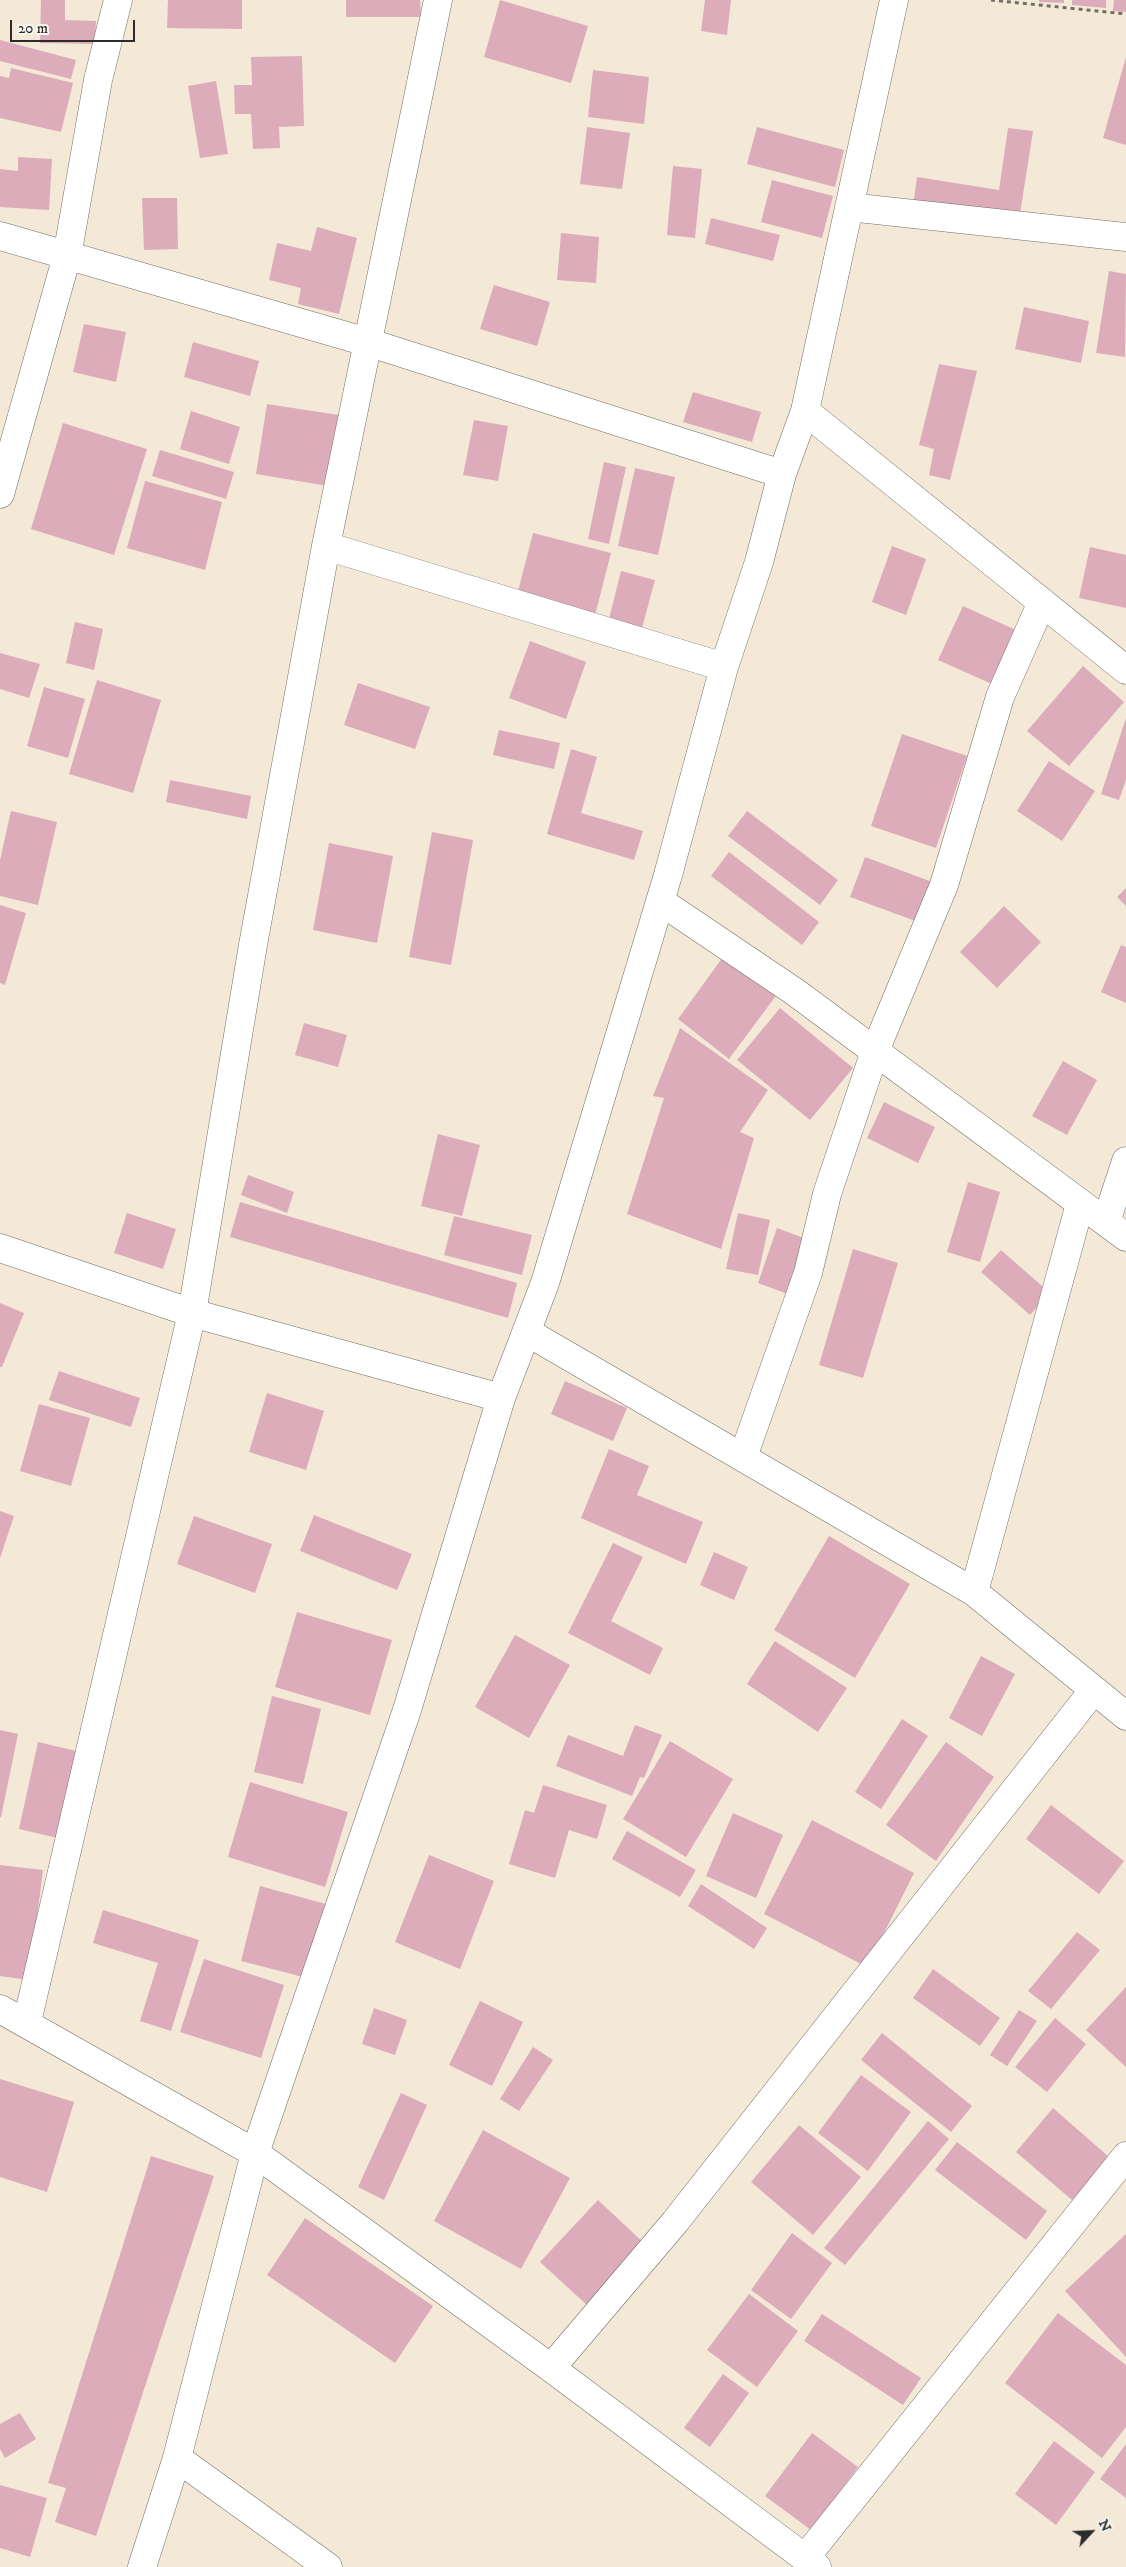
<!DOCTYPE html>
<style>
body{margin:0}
#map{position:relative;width:1126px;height:2567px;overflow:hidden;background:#f3e9d6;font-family:"IM FELL DW Pica",serif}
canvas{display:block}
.north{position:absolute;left:1066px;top:2507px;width:50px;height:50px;-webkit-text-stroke:4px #f6f6f2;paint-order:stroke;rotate:65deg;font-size:14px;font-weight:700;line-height:20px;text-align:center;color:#2b2b2b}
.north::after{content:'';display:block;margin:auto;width:18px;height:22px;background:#2b2b2b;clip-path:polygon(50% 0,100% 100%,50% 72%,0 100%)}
.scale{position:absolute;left:10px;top:20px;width:125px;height:22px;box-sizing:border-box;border:2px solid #2b2b2b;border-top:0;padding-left:6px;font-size:15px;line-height:18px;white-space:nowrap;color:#2b2b2b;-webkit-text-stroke:4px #f6f6f2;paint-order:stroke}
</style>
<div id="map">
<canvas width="1126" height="2567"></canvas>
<div class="north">N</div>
<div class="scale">20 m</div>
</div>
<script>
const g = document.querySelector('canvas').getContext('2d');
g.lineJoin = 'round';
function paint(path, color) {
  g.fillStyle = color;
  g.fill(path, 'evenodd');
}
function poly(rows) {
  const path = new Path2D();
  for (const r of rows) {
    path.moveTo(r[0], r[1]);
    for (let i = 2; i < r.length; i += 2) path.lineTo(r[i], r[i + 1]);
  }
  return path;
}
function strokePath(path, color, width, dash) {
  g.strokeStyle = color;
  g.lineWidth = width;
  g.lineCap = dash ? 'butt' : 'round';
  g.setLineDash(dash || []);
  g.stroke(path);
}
const building = poly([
 [41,0,65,0,65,20,96,21,95,44,40,43],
 [168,0,242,0,242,29,167,28],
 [346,0,420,0,421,17,346,17],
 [500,0,588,26,571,83,484,57],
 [705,0,731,0,727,35,701,31],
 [1039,0,1064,0,1064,3,1039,2],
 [1072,0,1106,0,1106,8,1072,5],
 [1114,0,1126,0,1126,12,1113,11],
 [0,40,76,60,71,79,0,61],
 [302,56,304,126,279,127,280,148,253,149,251,114,235,114,234,85,252,85,251,57],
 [1126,57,1126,145,1103,138],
 [11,68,73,83,61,132,0,118,0,76,9,78],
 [593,70,649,77,644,124,588,117],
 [216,81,228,154,200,158,188,86],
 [587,127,630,133,622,189,580,184],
 [757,127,844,150,835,187,747,164],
 [1008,128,1033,131,1020,214,913,205,917,177,999,190],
 [18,157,52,159,49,210,0,207,0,169,18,171],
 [673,166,702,169,695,238,667,235],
 [772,180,833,196,822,238,761,222],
 [142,198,177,198,178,249,144,250],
 [711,218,780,235,773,261,705,244],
 [317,227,357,238,339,314,298,304,301,288,269,280,277,243,311,251],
 [561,233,599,237,596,283,557,280],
 [1109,271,1126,274,1125,357,1096,353],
 [494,285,550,302,537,346,480,329],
 [1024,307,1089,321,1081,363,1015,349],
 [84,324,126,332,116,382,73,372],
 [193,342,259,361,250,396,184,377],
 [939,364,977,371,950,480,929,475,934,449,919,445],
 [693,392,761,412,752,442,683,422],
 [267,404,345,416,334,487,256,474],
 [191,411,240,427,229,464,180,449],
 [474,420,508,426,498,481,463,475],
 [63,423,147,449,114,555,31,529],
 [160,450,234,472,226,499,152,476],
 [604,462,626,467,609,544,588,539],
 [635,468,675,477,658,555,618,546],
 [145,481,222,502,205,570,127,548],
 [533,533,611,553,594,619,516,599],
 [892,546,926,559,906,615,872,602],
 [1090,547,1126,555,1126,608,1079,598],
 [621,571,655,580,642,628,609,619],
 [963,606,1018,631,994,685,938,660],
 [75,622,103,629,94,670,66,663],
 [530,641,586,662,566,719,509,698],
 [0,653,40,664,29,698,0,689],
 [1083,666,1124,702,1069,766,1027,731],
 [97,680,161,700,133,793,69,774],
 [358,683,430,707,415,749,344,725],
 [44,687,85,699,68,758,27,746],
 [1126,718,1126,780,1119,800,1101,794],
 [499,730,560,743,554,769,493,755],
 [902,734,967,756,936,848,871,826],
 [571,749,597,757,581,813,643,831,634,860,547,834],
 [1049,761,1095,791,1062,841,1017,811],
 [170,780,251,796,247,819,166,802],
 [11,811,57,822,38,905,0,896,0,860],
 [747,811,838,880,820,905,728,836],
 [432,832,473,840,451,965,409,957],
 [329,843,393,856,377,943,313,930],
 [729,852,819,922,802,945,711,876],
 [865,857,935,883,921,923,850,897],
 [1126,888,1126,906,1117,897],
 [0,905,26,913,5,985,0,983],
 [1004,906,1041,942,997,988,960,952],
 [1121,945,1126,947,1126,1003,1101,992],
 [728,950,781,989,729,1059,678,1019],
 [780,1008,853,1068,810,1120,737,1060],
 [304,1023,347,1035,338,1067,295,1055],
 [680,1028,768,1090,740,1132,754,1138,721,1249,627,1214,664,1098,653,1096],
 [1063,1061,1097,1080,1067,1135,1032,1116],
 [884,1102,935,1127,918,1163,867,1138],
 [438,1134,480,1145,462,1216,421,1206],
 [248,1175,294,1192,287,1213,241,1195],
 [968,1182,1000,1192,980,1262,947,1252],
 [240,1202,517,1283,508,1318,230,1237],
 [127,1213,176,1229,163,1269,114,1253],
 [738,1213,770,1220,758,1275,726,1269],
 [454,1216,532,1235,522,1275,444,1255],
 [777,1228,812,1241,793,1296,758,1283],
 [853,1249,898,1263,863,1378,819,1365],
 [1001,1250,1050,1293,1030,1315,981,1272],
 [0,1303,24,1313,2,1367,0,1367],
 [59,1371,140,1398,131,1427,49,1400],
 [565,1381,627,1408,613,1441,551,1414],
 [267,1393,324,1411,306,1470,249,1452],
 [39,1404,90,1418,71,1486,20,1471],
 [609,1449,649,1466,637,1495,703,1522,686,1564,581,1518],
 [0,1511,14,1516,0,1558],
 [314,1515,412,1554,397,1590,300,1551],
 [194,1516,272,1544,255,1593,177,1564],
 [829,1536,910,1584,855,1678,774,1630],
 [613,1543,643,1557,611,1621,663,1648,650,1675,568,1633],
 [714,1552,748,1567,734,1600,700,1585],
 [297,1612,392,1640,370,1715,275,1687],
 [515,1635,570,1665,529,1738,475,1707],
 [775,1641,847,1688,818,1732,747,1684],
 [981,1656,1015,1674,982,1736,949,1718],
 [272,1696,321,1709,303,1784,254,1772],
 [902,1719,928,1736,881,1809,855,1792],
 [635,1725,662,1735,644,1778,640,1777,632,1796,556,1766,568,1735,623,1756],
 [0,1730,18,1734,1,1817,0,1817],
 [670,1741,733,1779,686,1857,623,1819],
 [38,1742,80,1752,62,1839,19,1829],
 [946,1742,994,1777,936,1861,886,1825],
 [250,1782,348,1812,325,1887,228,1857],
 [543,1785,607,1805,597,1839,569,1830,555,1878,509,1864,525,1810,534,1813],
 [1051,1805,1124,1861,1099,1894,1026,1839],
 [733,1813,783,1835,756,1898,706,1876],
 [812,1820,914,1873,867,1967,764,1914],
 [627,1831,696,1870,680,1897,612,1859],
 [429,1855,494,1881,460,1969,395,1942],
 [0,1865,43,1870,29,1980,0,1976],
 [701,1884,767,1928,754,1949,688,1906],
 [260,1886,326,1904,307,1978,241,1961],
 [103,1910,199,1940,171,2031,140,2021,158,1963,93,1943],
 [1077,1932,1100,1950,1051,2009,1028,1991],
 [204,1959,284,1985,261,2058,180,2032],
 [933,1969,1000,2018,980,2046,913,1998],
 [1126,1987,1126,2067,1086,2030],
 [480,2001,523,2022,492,2086,449,2065],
 [374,2008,407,2020,395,2055,362,2044],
 [1019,2010,1037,2021,1007,2066,990,2055],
 [1055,2018,1086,2044,1047,2092,1015,2067],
 [882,2033,972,2106,951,2132,861,2060],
 [533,2047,553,2060,519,2111,500,2099],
 [861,2075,911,2112,868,2171,818,2133],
 [0,2079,74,2102,47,2192,0,2177],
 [401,2093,427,2105,384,2200,358,2187],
 [1053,2108,1109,2157,1072,2200,1016,2152],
 [928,2121,949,2139,845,2265,824,2248],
 [799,2125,861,2177,813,2235,751,2182],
 [483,2130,570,2178,521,2269,434,2221],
 [957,2142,1047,2211,1026,2240,935,2170],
 [151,2156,214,2176,96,2536,55,2522,66,2488,48,2483],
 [598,2200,645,2244,588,2306,540,2262],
 [305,2218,433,2306,395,2363,267,2275],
 [792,2233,832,2263,791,2319,751,2290],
 [1126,2234,1126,2357,1065,2291],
 [749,2294,798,2331,757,2387,707,2350],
 [1058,2313,1126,2365,1126,2427,1102,2458,1005,2383],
 [822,2314,921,2378,903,2405,804,2341],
 [723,2374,749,2393,710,2447,684,2428],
 [20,2413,36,2439,5,2458,0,2449,0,2424],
 [812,2433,858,2467,811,2530,765,2496],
 [1054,2441,1095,2472,1056,2525,1015,2494],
 [1126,2444,1126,2498,1100,2479],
 [0,2485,47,2498,30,2557,0,2548]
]);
const path = poly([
 [991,0,1126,14]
]);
const minor = poly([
 [849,207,1126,237],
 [0,236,367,342,782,474],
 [805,411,1126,670],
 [0,494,67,256,98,80,118,0],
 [326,546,724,667],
 [660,901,795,992,1126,1237],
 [1106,1222,1126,1161],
 [0,1248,192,1313,501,1398],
 [527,1332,974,1592,1126,1716],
 [743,1457,808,1273,827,1194,875,1051,944,885,1000,697,1042,602],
 [974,1592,1080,1204],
 [0,2009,255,2153,551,2368,817,2567],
 [27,2022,192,1313,253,945,326,546,438,0],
 [551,2368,675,2222,1093,1691],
 [177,2458,328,2567],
 [805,2558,1126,2156],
 [142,2567,177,2458,255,2153,407,1710,501,1398,545,1283,668,875,724,667,759,562,782,474,805,411,894,0]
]);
paint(building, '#ddacbb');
strokePath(minor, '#716e67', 29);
strokePath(path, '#716e67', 3, [4, 4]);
strokePath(minor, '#fff', 28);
</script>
